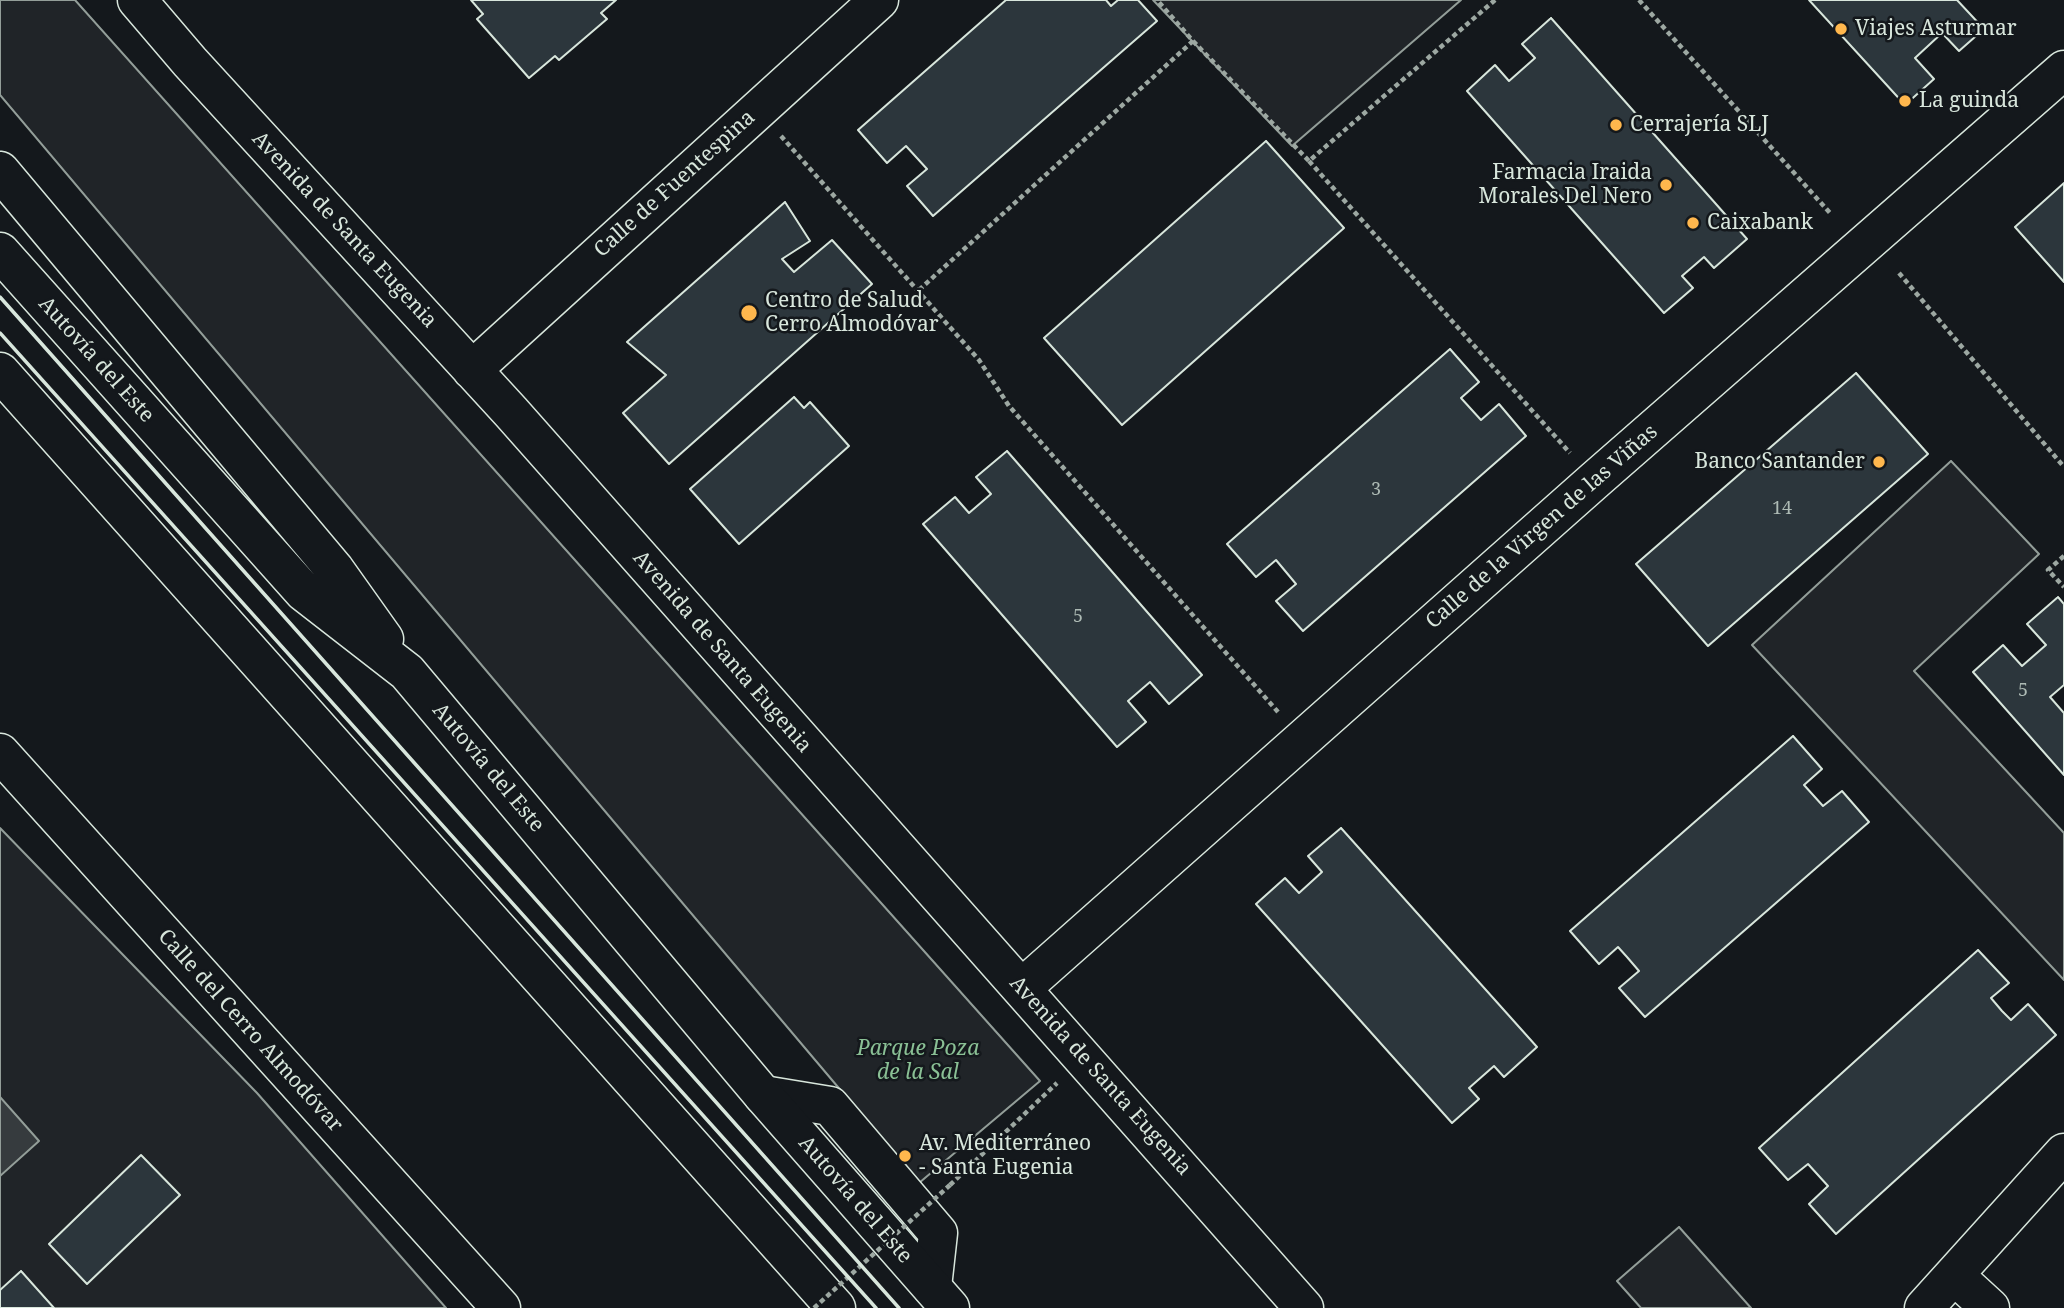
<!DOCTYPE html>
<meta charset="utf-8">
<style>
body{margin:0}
canvas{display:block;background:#14181c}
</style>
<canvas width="2064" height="1308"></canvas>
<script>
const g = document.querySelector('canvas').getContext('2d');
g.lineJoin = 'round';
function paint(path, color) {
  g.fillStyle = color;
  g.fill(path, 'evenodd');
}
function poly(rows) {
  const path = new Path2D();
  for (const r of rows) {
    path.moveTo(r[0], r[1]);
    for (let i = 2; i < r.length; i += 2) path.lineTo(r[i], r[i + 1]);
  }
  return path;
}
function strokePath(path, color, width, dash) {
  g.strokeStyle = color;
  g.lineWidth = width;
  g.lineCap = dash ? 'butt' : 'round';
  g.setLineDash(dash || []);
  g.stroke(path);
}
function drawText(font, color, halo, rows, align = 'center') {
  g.font = font + ' "Noto Serif",serif';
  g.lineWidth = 5;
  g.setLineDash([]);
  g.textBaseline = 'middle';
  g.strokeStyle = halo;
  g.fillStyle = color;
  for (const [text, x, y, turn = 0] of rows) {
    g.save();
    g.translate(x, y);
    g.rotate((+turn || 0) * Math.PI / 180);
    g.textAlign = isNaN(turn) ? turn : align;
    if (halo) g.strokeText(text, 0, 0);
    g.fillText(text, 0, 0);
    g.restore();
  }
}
const green = poly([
 [0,0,75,0,1040,1081,919,1183,0,95,0,0],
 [1153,0,1461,0,1292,146,1153,0],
 [1951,461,2039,554,1914,671,2064,833,2064,980,1752,645,1951,461],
 [0,828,257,1093,446,1308,0,1308,0,828],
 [1679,1227,1751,1308,1641,1308,1617,1281,1679,1227]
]);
const water = poly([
 [0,1097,39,1141,0,1176,0,1097]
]);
const building = poly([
 [471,0,616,0,601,13,607,19,559,60,555,56,529,78,477,19,483,14,471,0],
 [1006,0,1106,0,1111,6,1118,0,1138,0,1157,21,933,216,907,186,927,169,906,146,887,163,858,130,1006,0],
 [1809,0,1957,0,1984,29,1959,51,1942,33,1915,58,1934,79,1905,105,1809,0],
 [1551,18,1747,239,1714,268,1704,257,1682,276,1693,288,1664,313,1467,91,1495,65,1509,81,1535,58,1522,44,1551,18],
 [1266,141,1344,228,1122,425,1044,338,1266,141],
 [2064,183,2064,282,2015,227,2064,183],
 [785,202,810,241,782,259,794,272,832,240,872,284,669,464,623,413,666,375,627,342,785,202],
 [1450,349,1479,382,1461,398,1481,420,1499,404,1526,436,1303,631,1276,601,1296,584,1276,560,1256,577,1227,544,1450,349],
 [1856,373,1928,454,1708,646,1636,564,1856,373],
 [794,397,804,408,810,402,849,446,739,544,690,489,794,397],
 [1007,451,1202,675,1169,704,1150,682,1128,701,1146,722,1117,747,923,524,955,497,969,513,991,494,976,477,1007,451],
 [2058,597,2064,604,2064,685,2050,697,2064,713,2064,775,1973,672,2003,645,2022,666,2046,645,2027,624,2058,597],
 [1793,736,1822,769,1804,785,1823,806,1842,791,1869,822,1645,1017,1619,988,1639,971,1627,957,1618,947,1599,964,1570,931,1793,736],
 [1341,828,1537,1047,1504,1077,1494,1066,1469,1088,1479,1099,1452,1123,1256,904,1285,878,1299,893,1322,872,1308,856,1341,828],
 [1978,950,2009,983,1991,998,2002,1011,2011,1020,2028,1004,2056,1035,1836,1234,1809,1204,1828,1186,1808,1164,1788,1180,1759,1148,1978,950],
 [141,1155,180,1195,87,1284,49,1244,141,1155],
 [21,1271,54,1308,0,1308,0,1290,21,1271]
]);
const path = poly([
 [1639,0,1830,213],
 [1193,41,1309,161,1495,0],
 [781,136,979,360,1009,406,1278,712],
 [1309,161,1570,453],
 [1899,273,2064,467],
 [919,290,1193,41,1157,0],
 [2064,556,2048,570,2064,587],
 [950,1185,1057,1083]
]);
const minor = poly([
 [137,0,190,62,511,412,1304,1308],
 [472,370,879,0],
 [0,753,501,1308],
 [1022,988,1595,480,2064,70],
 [763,1095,830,1106,938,1233,932,1287],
 [1954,1275,1990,1308],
 [1924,1308,2064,1153]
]);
const highway = poly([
 [0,171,335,570,384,639],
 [0,252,304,592,407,672,763,1095,950,1308],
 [0,372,836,1308]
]);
const pathBridge = poly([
 [814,1308,950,1185]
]);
const wall = poly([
 [0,297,899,1308],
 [0,333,876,1308]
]);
const markers = [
 [1841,29,7,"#ffb74d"],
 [1905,101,7,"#ffb74d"],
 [1616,125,7,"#ffb74d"],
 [1666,185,7,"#ffb74d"],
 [1693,223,7,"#ffb74d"],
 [749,313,9,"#ffb74d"],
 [1879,462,7,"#ffb74d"],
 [905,1156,7,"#ffb74d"]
];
const numberNames = [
 ["3",1376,490],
 ["14",1782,509],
 ["5",1078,617],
 ["5",2023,691]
];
const poiNames = [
 ["Viajes Asturmar",1855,29],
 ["La guinda",1919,101],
 ["Cerrajería SLJ",1630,125],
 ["Farmacia Iraida",1652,173,"right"],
 ["Morales Del Nero",1652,197,"right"],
 ["Caixabank",1707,223],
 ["Centro de Salud",765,301],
 ["Cerro Almodóvar",765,325],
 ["Banco Santander",1865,462,"right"],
 ["Av. Mediterráneo",919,1144],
 ["- Santa Eugenia",919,1168]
];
const streetNames = [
 ["Calle de Fuentespina",675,184,-42],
 ["Avenida de Santa Eugenia",344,230,47],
 ["Autovía del Este",96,360,48],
 ["Calle de la Virgen de las Viñas",1542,527,-41],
 ["Avenida de Santa Eugenia",722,652,49],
 ["Autovía del Este",488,768,50],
 ["Calle del Cerro Almodóvar",250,1031,48],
 ["Avenida de Santa Eugenia",1100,1076,48],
 ["Autovía del Este",855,1200,49]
];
const parkNames = [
 ["Parque Poza",918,1049],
 ["de la Sal",918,1073]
];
paint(green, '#202428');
strokePath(green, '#939e99', 2);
paint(water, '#363b3e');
strokePath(water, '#939e99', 2);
paint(building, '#2c363c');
strokePath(building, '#d8e6dc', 2);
strokePath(minor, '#d8e6dc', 41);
strokePath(highway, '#d8e6dc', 41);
strokePath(path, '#9da8a2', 4.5, [5, 3.5]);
strokePath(minor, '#14181c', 38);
strokePath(highway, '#14181c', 38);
strokePath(pathBridge, '#9da8a2', 4.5, [5, 3.5]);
strokePath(wall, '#d8e6dc', 3.5);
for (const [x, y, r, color] of markers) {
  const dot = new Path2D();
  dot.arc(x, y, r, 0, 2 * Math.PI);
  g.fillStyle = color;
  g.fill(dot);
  strokePath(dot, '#14181c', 2.5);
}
drawText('18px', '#adbab4', null, numberNames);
drawText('21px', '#d8e6dc', '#14181c', poiNames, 'left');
drawText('21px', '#d8e6dc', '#14181c', streetNames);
drawText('italic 21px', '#8ac095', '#14181c', parkNames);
</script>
